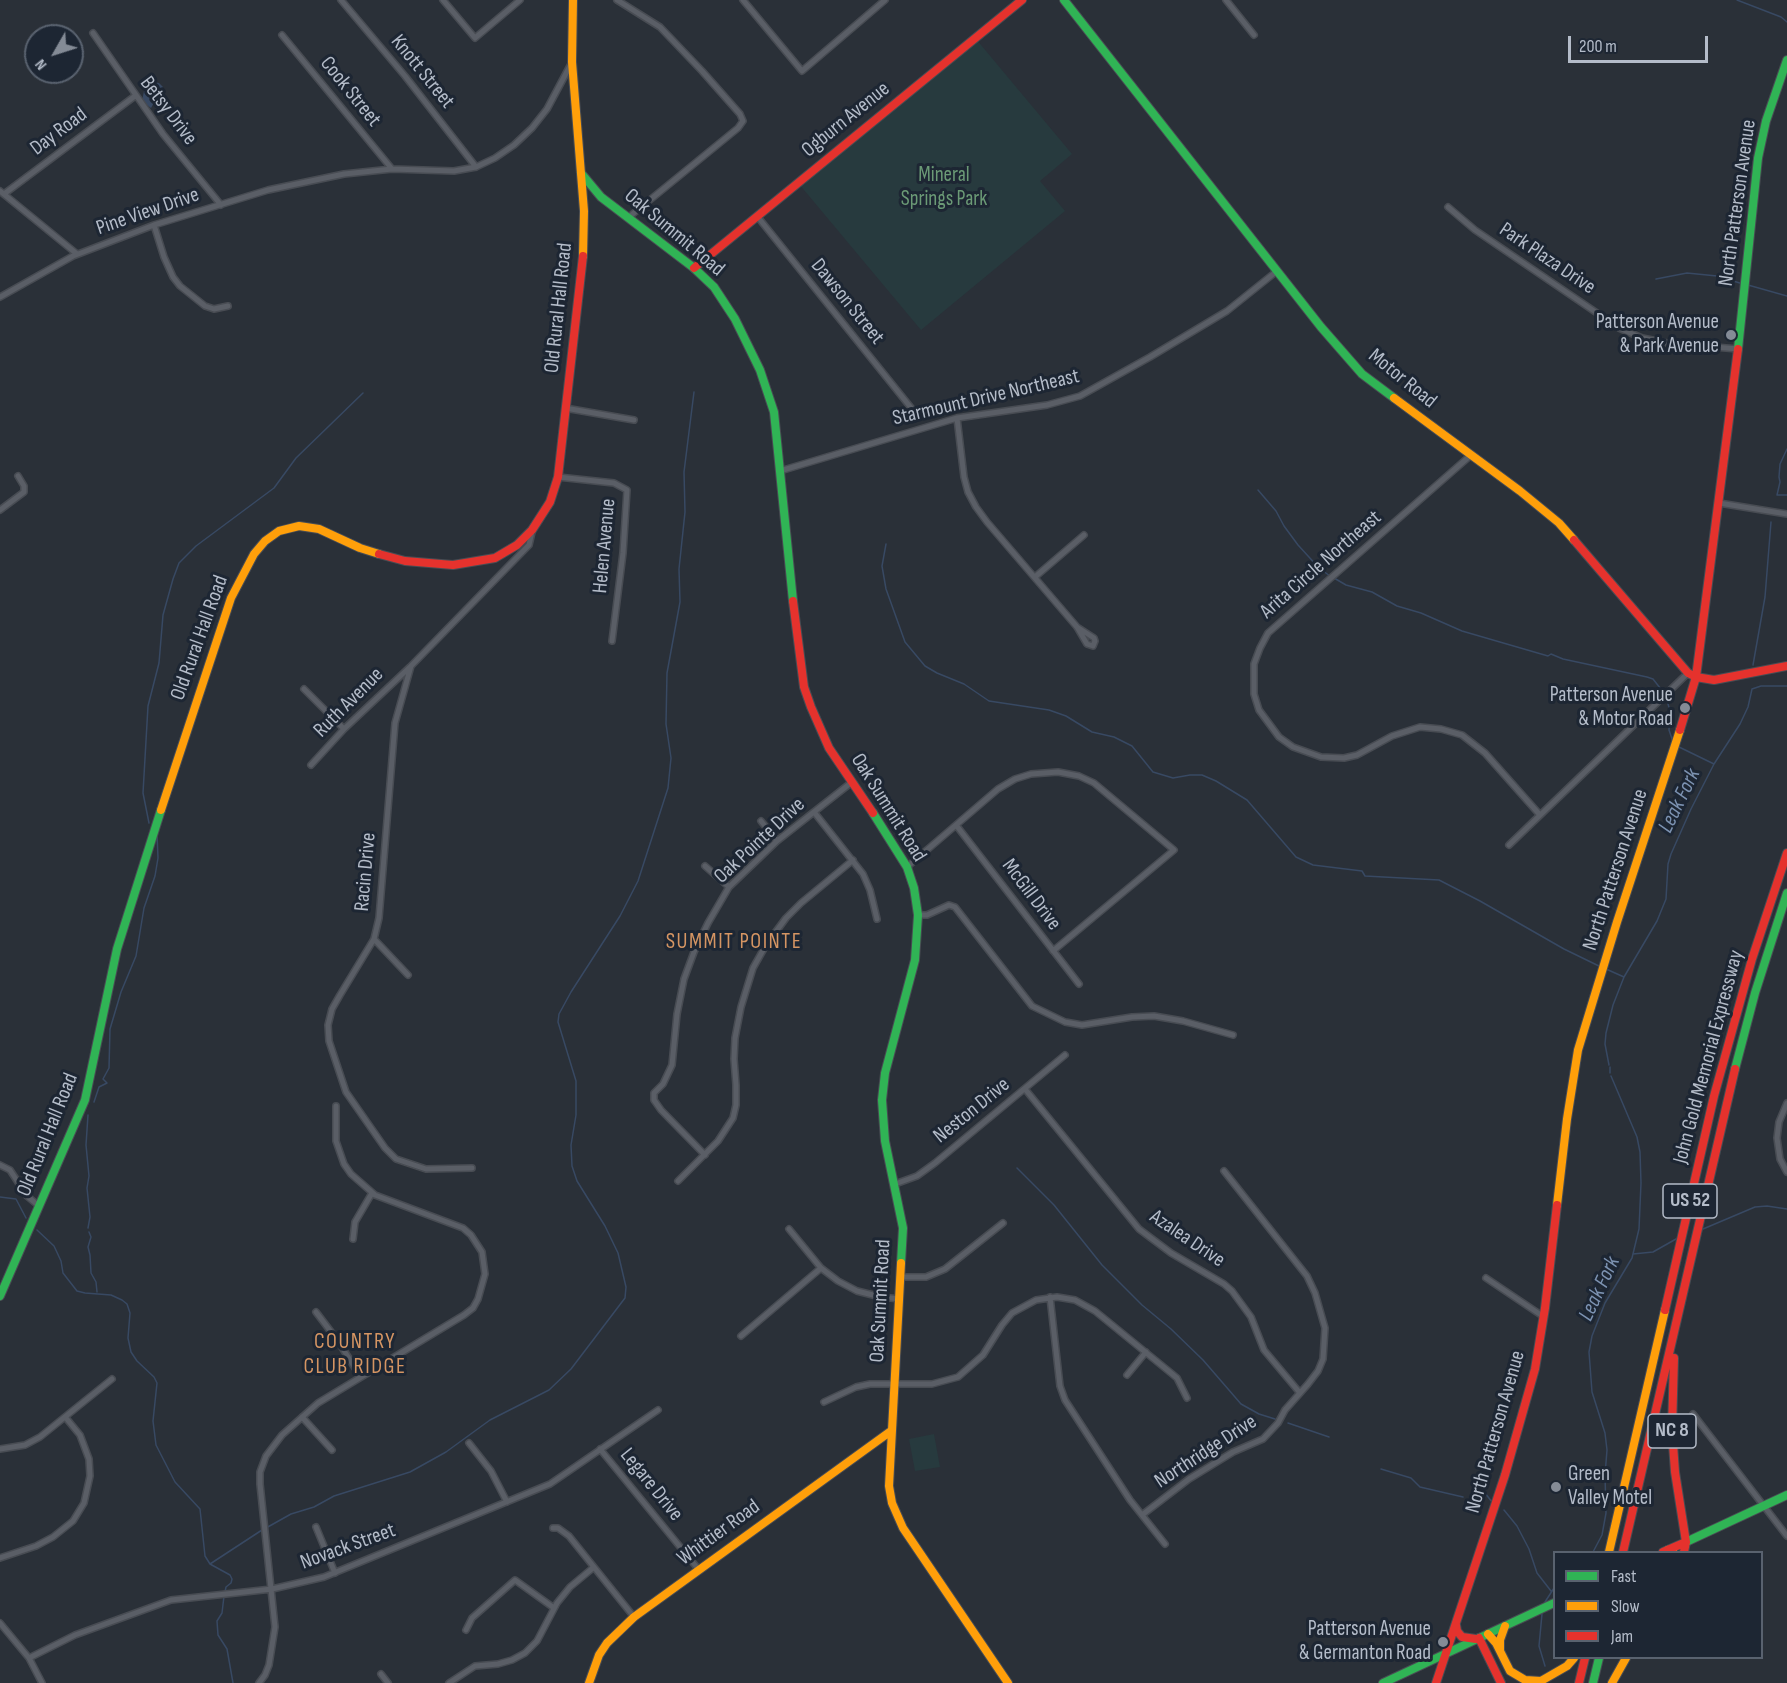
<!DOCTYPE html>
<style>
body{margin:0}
#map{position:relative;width:1787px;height:1683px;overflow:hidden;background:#2a3038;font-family:"Sofia Sans Condensed",sans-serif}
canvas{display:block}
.legend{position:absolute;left:1553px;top:1551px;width:210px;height:108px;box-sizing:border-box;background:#1d2633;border:2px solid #59626f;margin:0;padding:8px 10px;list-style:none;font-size:18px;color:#b4bcc9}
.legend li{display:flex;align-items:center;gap:12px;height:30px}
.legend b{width:30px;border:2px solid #59626f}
.north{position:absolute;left:24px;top:24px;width:60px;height:60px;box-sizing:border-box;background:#1d2633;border:2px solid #59626f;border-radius:50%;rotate:231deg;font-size:16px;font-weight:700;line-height:24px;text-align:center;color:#b4bcc9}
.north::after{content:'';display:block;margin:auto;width:21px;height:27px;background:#848b96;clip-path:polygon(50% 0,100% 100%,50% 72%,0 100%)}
.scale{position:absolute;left:1568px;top:36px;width:140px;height:27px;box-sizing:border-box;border:3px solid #b4bcc9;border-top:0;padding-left:8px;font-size:18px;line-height:21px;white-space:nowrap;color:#b4bcc9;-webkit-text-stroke:4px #1d2633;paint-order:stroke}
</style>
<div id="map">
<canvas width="1787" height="1683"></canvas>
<ul class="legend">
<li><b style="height:8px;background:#30b455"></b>Fast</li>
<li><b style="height:8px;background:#ff9f0a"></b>Slow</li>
<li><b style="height:8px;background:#e5322d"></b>Jam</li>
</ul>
<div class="north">N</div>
<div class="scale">200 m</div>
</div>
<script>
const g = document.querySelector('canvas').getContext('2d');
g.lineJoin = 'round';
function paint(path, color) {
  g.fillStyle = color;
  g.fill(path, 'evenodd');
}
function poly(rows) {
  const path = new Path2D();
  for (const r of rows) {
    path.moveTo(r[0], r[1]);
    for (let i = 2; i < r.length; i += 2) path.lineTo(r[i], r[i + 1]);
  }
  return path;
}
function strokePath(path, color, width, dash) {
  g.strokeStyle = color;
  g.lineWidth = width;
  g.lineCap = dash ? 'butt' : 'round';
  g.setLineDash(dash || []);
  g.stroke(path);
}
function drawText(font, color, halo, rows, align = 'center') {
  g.font = font + ' "Sofia Sans Condensed",sans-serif';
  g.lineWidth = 6;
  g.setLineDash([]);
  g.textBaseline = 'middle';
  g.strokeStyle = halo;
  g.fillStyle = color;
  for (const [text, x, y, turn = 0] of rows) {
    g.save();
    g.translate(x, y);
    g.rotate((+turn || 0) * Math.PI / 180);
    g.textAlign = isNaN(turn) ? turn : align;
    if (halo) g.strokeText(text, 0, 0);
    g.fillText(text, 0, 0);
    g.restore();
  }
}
const green = poly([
 [976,39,1072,154,1040,181,1065,211,921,330,799,184],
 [934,1434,940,1467,915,1471,909,1439]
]);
const water = poly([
 [152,82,159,83,163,87,151,108,142,101,144,91]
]);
const stream = poly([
 [1737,0,1781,17,1787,22],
 [1656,279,1687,273,1717,276,1743,284],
 [1748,285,1787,296],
 [1787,449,1780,464,1779,477,1780,482,1777,495,1787,495],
 [1258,490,1276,511,1284,526,1298,545,1319,568,1330,576],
 [886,544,882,566,886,589,905,642,925,666,937,673,964,684,989,701,1049,710,1066,716,1092,732,1114,737,1132,746,1153,772,1173,778,1190,775,1202,775,1216,781,1247,800,1296,857,1313,865,1362,871,1365,876,1439,880,1480,901,1564,949,1601,967],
 [1334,578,1346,585,1372,592,1397,606,1421,613,1462,631,1548,656,1551,654,1563,659,1647,677,1653,679,1664,693],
 [1753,665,1765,597,1771,522],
 [1666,697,1670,711,1669,730,1673,742],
 [1679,747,1714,764],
 [149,823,143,793,148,706,159,663,163,615,173,579,179,563,196,546,274,488,296,458,363,393],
 [1606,969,1624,977],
 [1609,1065,1605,1044,1606,1033,1613,1005,1624,977,1657,921,1666,899,1668,864,1671,854,1691,809,1714,764,1740,724,1748,707,1752,689,1761,686,1787,686],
 [1610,1067,1610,1073],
 [94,1102,99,1087,107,1083,103,1079,109,1068,110,1029,121,992,136,956,144,908,155,876,158,858,157,834],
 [88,1115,86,1145,89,1176,87,1188,90,1217,88,1228],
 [1017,1168,1054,1205,1102,1265,1142,1305,1171,1329,1203,1360,1241,1404,1259,1414,1275,1419],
 [0,1197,16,1199,26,1218],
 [1703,1229,1755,1207,1767,1206,1787,1209],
 [37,1230,54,1246,61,1261,63,1273,77,1291,85,1293,111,1295,122,1300,127,1304,130,1313,128,1338,131,1352,137,1361,154,1377,157,1383,153,1421,156,1445,175,1482,200,1509,205,1556,210,1564,230,1575,232,1579,231,1583,226,1587,225,1592],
 [89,1232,91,1237,88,1247,90,1255,91,1273,96,1282,97,1292],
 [1633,1254,1653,1252,1676,1239],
 [1288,1423,1329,1437],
 [1381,1469,1411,1478,1420,1487,1463,1497],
 [1471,1494,1485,1493,1492,1502],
 [1504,1510,1517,1526,1529,1549,1537,1573,1551,1591],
 [266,1528,291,1514,314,1507,334,1496,410,1472,446,1452,490,1420,549,1390,571,1369,625,1298,626,1287,618,1253,605,1226,577,1181,572,1166,571,1145,576,1115,576,1081,558,1022,559,1014,571,992,620,916,638,881,668,788,671,758,666,724,667,673,680,602,679,569,685,512,684,472,694,392],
 [1593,1552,1602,1535,1606,1513,1605,1475,1607,1450,1605,1433,1592,1392,1589,1352,1592,1336,1605,1303,1632,1258,1639,1229,1641,1183,1640,1152,1637,1137,1611,1076],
 [210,1564,262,1530],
 [224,1596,222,1613,217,1621,218,1635,227,1649,233,1683],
 [1545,1602,1554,1588],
 [1542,1614,1539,1646,1545,1666]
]);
const street = poly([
 [341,0,405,76,476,167],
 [443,0,475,38,520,0],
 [617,0,660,27,702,71,740,114,743,121,738,128,629,217],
 [743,0,802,71,885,0],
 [1226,0,1254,35],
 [93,33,163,134,221,205],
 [282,35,392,169],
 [0,191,77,254],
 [4,194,135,96],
 [1448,207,1475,230,1619,328,1642,338,1667,343,1738,349],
 [757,216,912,409],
 [154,225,164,257,173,277,180,286,205,306,214,309,228,306],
 [0,297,73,256,154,225,268,190,344,174,392,169,454,171,476,167,495,158,514,145,532,128,547,109,571,64],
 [565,408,634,420],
 [957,418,964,477,968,492,976,507,987,522,1077,627,1087,644,1093,646,1095,641,1094,638,1077,627],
 [1471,455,1268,633,1260,648,1254,664,1254,694,1259,710,1279,737,1293,747,1321,757,1344,758,1357,755,1392,736,1420,727,1441,729,1462,735,1485,753,1540,815],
 [780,471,957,418,1047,405,1080,396,1150,357,1227,311,1277,271],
 [558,477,614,483,627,490,623,553,612,641],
 [1719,503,1787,514],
 [0,510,24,492,24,486,18,476],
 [1035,577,1084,535],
 [304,689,344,729],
 [311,765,344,729,410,667],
 [814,812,863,874,870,890,877,919],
 [761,821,777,841],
 [956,825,1079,984],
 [1509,845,1688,673],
 [705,866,729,887],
 [907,867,998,789,1015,779,1031,774,1058,772,1079,776,1094,783,1174,850,1053,951],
 [918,915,927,915,949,905,955,907,1032,1006,1065,1022,1082,1025,1132,1017,1154,1016,1183,1021,1233,1035],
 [374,939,408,975],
 [1025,1089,1139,1229,1171,1253,1224,1284,1232,1291,1251,1317,1264,1350,1300,1393],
 [1787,1103,1779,1122,1777,1138,1780,1159,1787,1172],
 [705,1155,661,1110,654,1100,654,1093,663,1084,672,1065,677,1014,684,979,694,952,708,923,729,887,777,841,852,782],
 [0,1165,10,1170,27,1196,39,1206],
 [472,1168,426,1169,396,1159,385,1148,346,1092,329,1041,328,1025,332,1009,340,995,374,939,379,918,395,723,411,666,529,545,532,532],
 [678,1181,718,1141,733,1118,736,1105,736,1085,734,1059,735,1038,741,1007,753,968,766,945,786,918,801,903,853,860],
 [895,1184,917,1176,935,1163,1065,1055],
 [789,1229,821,1268,838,1281,857,1291,881,1297,900,1299],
 [353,1239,355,1222,372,1193],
 [902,1277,926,1277,945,1269,1003,1223],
 [1486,1278,1544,1317],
 [1050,1297,1060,1386,1065,1400,1130,1500,1165,1544],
 [316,1312,338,1341,360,1376],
 [741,1336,821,1268],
 [1127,1375,1146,1352],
 [824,1402,856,1387,870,1384,932,1384,958,1377,983,1355,1002,1325,1012,1313,1036,1300,1057,1297,1075,1300,1095,1311,1171,1373,1177,1378,1187,1398],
 [1693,1414,1787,1536],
 [302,1417,332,1450],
 [469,1443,491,1471,507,1502],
 [0,1449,25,1445,40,1437,112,1379],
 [600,1449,699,1570],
 [1142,1515,1189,1479,1233,1452,1263,1439,1278,1423,1285,1410,1308,1384,1318,1371,1323,1359,1325,1328,1315,1293,1307,1276,1224,1171],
 [316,1527,335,1573],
 [553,1528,558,1528,569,1536,634,1617],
 [0,1558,36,1546,53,1537,73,1521,84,1503,90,1476,89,1459,80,1435,66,1418],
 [0,1623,29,1658,42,1683],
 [466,1630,472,1618,515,1580,554,1608],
 [29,1658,75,1635,171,1600,272,1589,324,1577,550,1484,658,1410],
 [381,1674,388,1683],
 [259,1683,265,1675,269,1665,275,1627,260,1484,260,1472,266,1456,282,1435,318,1403,464,1315,473,1308,478,1299,485,1274,482,1252,471,1235,463,1228,375,1195,351,1174,344,1164,336,1141,336,1106],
 [449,1683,475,1666,498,1664,512,1660,525,1653,537,1641,557,1603,570,1587,594,1567]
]);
const fast = poly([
 [1064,0,1321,327,1362,374,1394,398],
 [581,173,601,197,694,268,714,287,735,319,760,370,774,412,793,601],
 [1738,349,1758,158,1766,121,1787,60],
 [873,813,907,867,914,888,918,915,915,960,885,1073,882,1100,885,1141,903,1228,901,1263],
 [1735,1069,1755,993,1787,893],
 [0,1296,85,1100,117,949,161,810],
 [1686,1542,1787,1495],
 [1383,1683,1554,1603],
 [1593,1683,1599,1658]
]);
const slow = poly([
 [573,0,572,62,584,211,583,256],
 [1394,398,1520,491,1559,523,1574,540],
 [161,810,231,598,254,554,265,541,279,531,299,526,319,529,360,548,379,554],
 [1557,1205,1567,1119,1578,1050,1617,922,1680,730],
 [901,1263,889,1486,892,1503,903,1528,1008,1683],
 [1668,1550,1673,1552],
 [1609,1552,1665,1310],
 [1488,1634,1496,1643,1510,1671,1525,1680,1541,1681,1567,1666,1574,1658],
 [1500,1650,1500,1640,1505,1626],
 [589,1683,599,1655,607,1643,634,1617,891,1431],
 [1612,1683,1626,1658]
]);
const jam = poly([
 [694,268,1022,0],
 [1574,540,1688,673,1696,677,1714,680,1787,666],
 [379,554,405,561,453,565,495,558,517,545,532,530,550,502,558,477,583,256],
 [793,601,804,687,811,707,829,748,873,813],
 [1680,730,1696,677,1738,349],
 [1665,1310,1714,1096,1752,959,1787,853],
 [1674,1358,1672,1430,1675,1472,1686,1542,1684,1552],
 [1623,1552,1735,1069],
 [1663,1552,1686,1542],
 [1456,1625,1457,1631,1462,1637,1476,1639],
 [1479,1638,1501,1683],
 [1436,1683,1505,1475,1535,1369,1545,1308,1557,1205],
 [1579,1683,1585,1658]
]);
const markers = [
 [1731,335,6,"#848b96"],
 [1685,708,6,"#848b96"],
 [1556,1487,6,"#848b96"],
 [1443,1642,6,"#848b96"]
];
const shields = [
 [1690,1201,54],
 [1672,1431,48]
];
const shieldNames = [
 ["US 52",1690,1201],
 ["NC 8",1672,1431]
];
const streetNames = [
 ["Knott Street",422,72,51],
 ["Cook Street",350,92,51],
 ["Betsy Drive",168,111,53],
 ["Ogburn Avenue",846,120,-39],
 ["Day Road",59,132,-37],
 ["North Patterson Avenue",1738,203,-82],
 ["Pine View Drive",148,212,-19],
 ["Oak Summit Road",674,233,40],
 ["Park Plaza Drive",1547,259,34],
 ["Dawson Street",847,302,51],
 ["Old Rural Hall Road",559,308,-84],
 ["Motor Road",1402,379,39],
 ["Starmount Drive Northeast",986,398,-13],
 ["Helen Avenue",605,546,-85],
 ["Arita Circle Northeast",1321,565,-41],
 ["Old Rural Hall Road",200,638,-70],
 ["Ruth Avenue",349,703,-45],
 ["Oak Summit Road",888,808,58],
 ["Oak Pointe Drive",760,841,-43],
 ["North Patterson Avenue",1616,870,-72],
 ["Racin Drive",366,872,-85],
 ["McGill Drive",1031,895,53],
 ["John Gold Memorial Expressway",1709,1057,-75],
 ["Neston Drive",972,1111,-39],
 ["Old Rural Hall Road",48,1135,-68],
 ["Azalea Drive",1187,1239,34],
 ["Oak Summit Road",881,1301,-87],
 ["North Patterson Avenue",1496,1432,-74],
 ["Northridge Drive",1206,1452,-33],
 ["Legare Drive",651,1485,51],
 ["Whittier Road",719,1533,-36],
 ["Novack Street",348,1547,-20]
];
const parkNames = [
 ["Mineral",944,176],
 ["Springs Park",944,200]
];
const poiNames = [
 ["Patterson Avenue",1719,323],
 ["& Park Avenue",1719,347],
 ["Patterson Avenue",1673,696],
 ["& Motor Road",1673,720],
 ["Green",1568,1475,"left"],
 ["Valley Motel",1568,1499,"left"],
 ["Patterson Avenue",1431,1630],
 ["& Germanton Road",1431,1654]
];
const waterNames = [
 ["Leak Fork",1680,801,-64],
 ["Leak Fork",1600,1289,-65]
];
const neighbourhoodNames = [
 ["SUMMIT POINTE",734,942],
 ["COUNTRY",355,1342],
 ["CLUB RIDGE",355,1367]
];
paint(green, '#273a3e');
paint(water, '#384963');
strokePath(stream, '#384963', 1.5);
strokePath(street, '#484c53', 8);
strokePath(fast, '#484c53', 10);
strokePath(slow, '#484c53', 10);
strokePath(jam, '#484c53', 10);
strokePath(street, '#5a5e66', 5);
strokePath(fast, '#30b455', 8);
strokePath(slow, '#ff9f0a', 8);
strokePath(jam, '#e5322d', 8);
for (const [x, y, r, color] of markers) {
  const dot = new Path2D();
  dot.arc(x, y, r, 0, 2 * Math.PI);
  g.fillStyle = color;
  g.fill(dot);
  strokePath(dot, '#1d2633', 2);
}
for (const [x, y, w] of shields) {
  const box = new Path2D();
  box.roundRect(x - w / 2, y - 17, w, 34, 4.5);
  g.fillStyle = '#1d2633';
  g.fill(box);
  strokePath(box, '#b4bcc9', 1.5);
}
drawText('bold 20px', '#b4bcc9', null, shieldNames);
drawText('21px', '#b4bcc9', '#1d2633', streetNames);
drawText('21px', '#6b9a76', '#1d2633', parkNames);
drawText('21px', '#b4bcc9', '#1d2633', poiNames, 'right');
drawText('italic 22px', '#7c92b1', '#1d2633', waterNames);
g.letterSpacing = '1.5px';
drawText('22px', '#d59563', '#1d2633', neighbourhoodNames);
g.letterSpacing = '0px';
</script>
